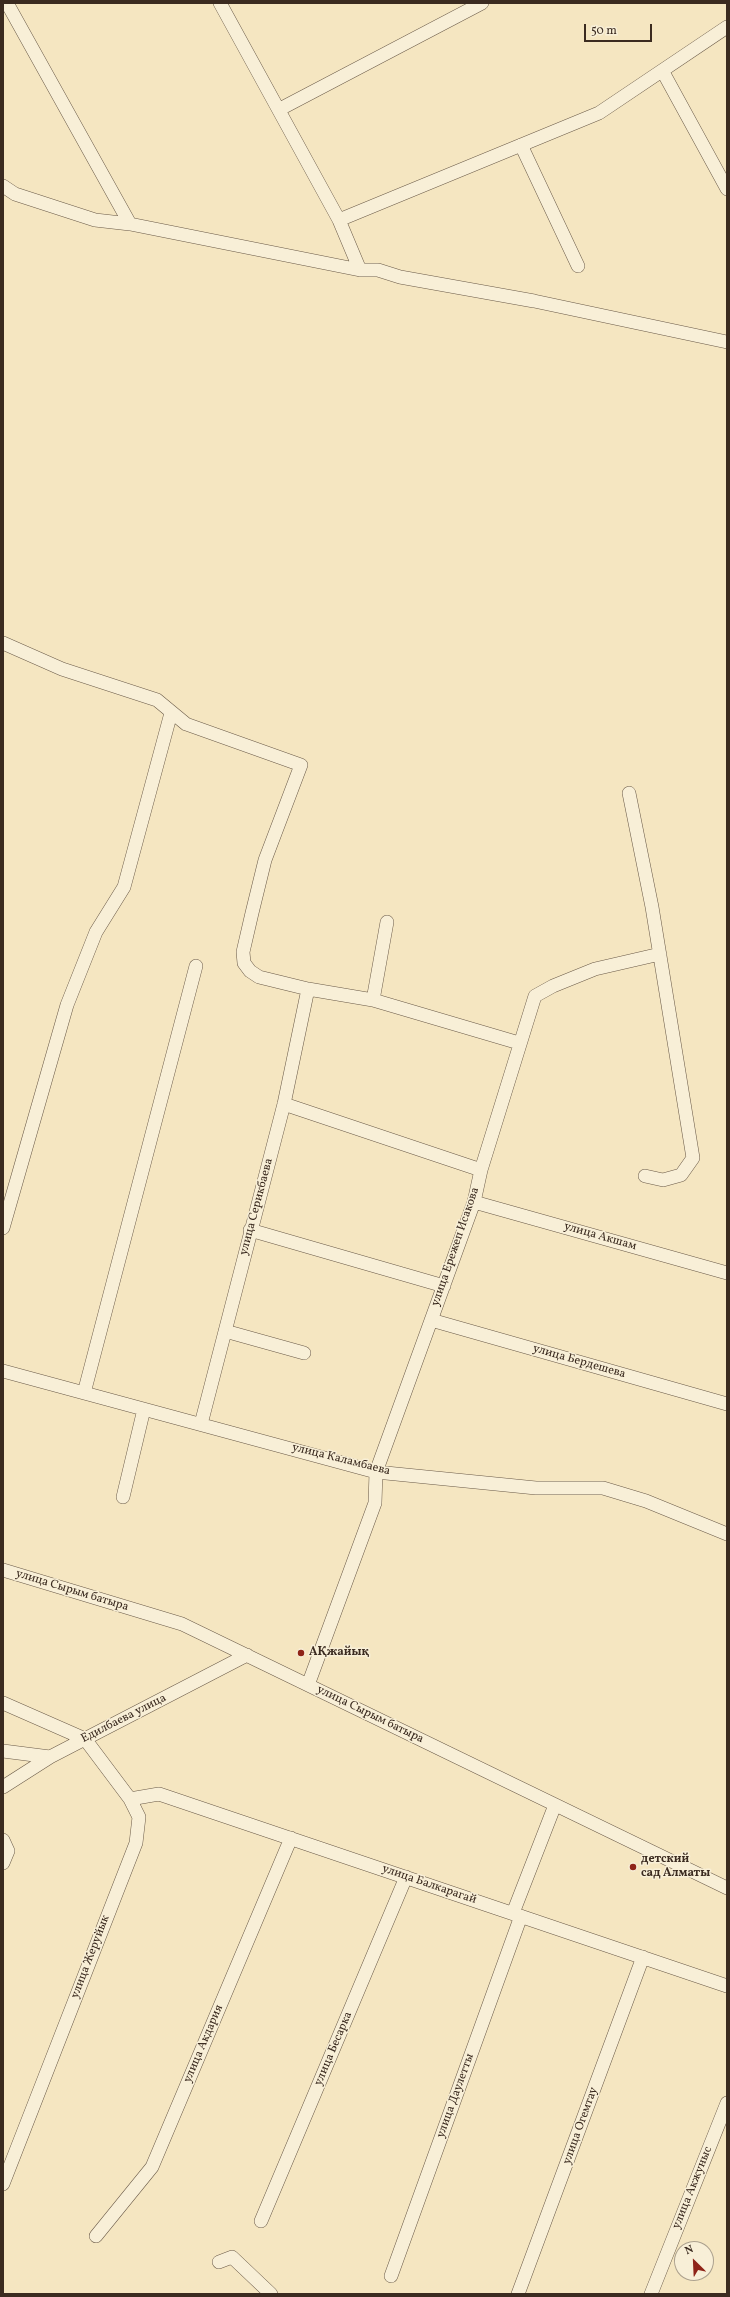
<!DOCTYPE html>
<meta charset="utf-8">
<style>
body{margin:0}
#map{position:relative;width:730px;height:2297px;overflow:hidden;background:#f5e6c1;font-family:Vollkorn,serif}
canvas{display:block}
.frame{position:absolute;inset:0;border:4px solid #3b2b20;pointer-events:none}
.north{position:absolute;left:674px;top:2241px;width:40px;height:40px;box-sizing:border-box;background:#f8efd7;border:1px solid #aca18e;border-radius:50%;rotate:336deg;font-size:11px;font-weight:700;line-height:16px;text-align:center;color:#3b2b20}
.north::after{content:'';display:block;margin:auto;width:14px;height:18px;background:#8f2418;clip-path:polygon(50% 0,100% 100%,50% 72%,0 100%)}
.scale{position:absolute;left:584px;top:24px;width:68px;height:18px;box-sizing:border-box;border:2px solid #3b2b20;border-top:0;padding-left:5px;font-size:12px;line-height:14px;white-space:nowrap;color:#3b2b20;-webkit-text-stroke:3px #f8efd7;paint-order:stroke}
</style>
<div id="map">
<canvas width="730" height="2297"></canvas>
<div class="frame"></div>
<div class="north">N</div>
<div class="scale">50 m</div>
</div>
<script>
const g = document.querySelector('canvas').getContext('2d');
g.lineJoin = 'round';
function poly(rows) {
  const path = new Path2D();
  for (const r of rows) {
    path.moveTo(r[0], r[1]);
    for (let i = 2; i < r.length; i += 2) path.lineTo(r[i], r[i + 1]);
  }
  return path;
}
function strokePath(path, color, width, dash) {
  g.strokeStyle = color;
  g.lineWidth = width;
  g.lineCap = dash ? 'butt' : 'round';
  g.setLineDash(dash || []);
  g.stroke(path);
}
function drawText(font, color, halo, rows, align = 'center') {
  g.font = font + ' Vollkorn,serif';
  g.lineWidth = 3;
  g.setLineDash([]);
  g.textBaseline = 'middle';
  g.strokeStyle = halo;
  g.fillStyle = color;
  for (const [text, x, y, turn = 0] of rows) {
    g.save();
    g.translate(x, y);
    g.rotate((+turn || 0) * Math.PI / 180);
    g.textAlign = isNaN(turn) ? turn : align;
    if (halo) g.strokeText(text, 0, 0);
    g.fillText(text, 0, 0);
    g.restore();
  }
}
const minor = poly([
 [7,3,130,224],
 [220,3,339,220,360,270],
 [663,72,727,189],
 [280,109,482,3],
 [521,145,578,266],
 [3,186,15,194,95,220,130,224,360,270,378,270,400,277,534,301,727,342],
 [339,220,599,113,727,27],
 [3,643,62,669,157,700,186,724,301,765,265,860,252,913,243,952,244,963,250,971,259,977,308,989,373,1000,519,1043],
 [629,793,652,907,693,1158,681,1175,663,1180,645,1176],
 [373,1000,387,922],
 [284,1104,481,1170],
 [474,1202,727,1273],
 [3,1228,67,1005,96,932,124,887,171,713],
 [250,1230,444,1286],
 [431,1320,727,1404],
 [225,1331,304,1353],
 [3,1371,376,1472,536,1488,603,1488,646,1501,727,1534],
 [84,1393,196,966],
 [201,1424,284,1104,308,989],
 [123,1497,144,1409],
 [3,1570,182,1624,727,1888],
 [308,1685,375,1503,376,1472,474,1202,481,1170,535,996,553,986,595,969,660,954],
 [3,1703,85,1739,130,1799,139,1817,136,1843,3,2184],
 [3,1751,50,1757],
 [3,1787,50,1757,247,1655],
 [130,1799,159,1794,727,1986],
 [3,1840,8,1851,3,1863],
 [513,1913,555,1805],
 [261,2221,406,1877],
 [96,2236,152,2167,291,1838],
 [219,2262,232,2257,271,2294],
 [391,2276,521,1916],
 [518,2294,643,1957],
 [651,2294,727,2103]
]);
const markers = [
 [301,1653,4,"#8f2418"],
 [633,1867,4,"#8f2418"]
];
const streetNames = [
 ["улица Серикбаева",257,1207,-75],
 ["улица Акшам",600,1237,16],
 ["улица Ережеп Исакова",456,1247,-71],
 ["улица Бердешева",579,1362,16],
 ["улица Каламбаева",341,1460,14],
 ["улица Сырым батыра",72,1591,17],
 ["улица Сырым батыра",370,1715,26],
 ["Едилбаева улица",124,1719,-27],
 ["улица Балкарагай",429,1885,19],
 ["улица Жеруйык",91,1957,-69],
 ["улица Акдария",204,2044,-67],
 ["улица Бесарка",334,2049,-67],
 ["улица Даулетты",456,2096,-70],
 ["улица Огемтау",581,2126,-70],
 ["улица Акжуныс",693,2188,-68]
];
const poiNames = [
 ["АҚжайық",309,1653],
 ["детский",641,1860],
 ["сад Алматы",641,1874]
];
strokePath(minor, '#6a5a48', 14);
strokePath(minor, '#f8efd7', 13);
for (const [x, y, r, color] of markers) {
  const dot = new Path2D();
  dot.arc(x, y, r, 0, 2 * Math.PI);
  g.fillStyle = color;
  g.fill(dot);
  strokePath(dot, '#f8efd7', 1.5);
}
drawText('12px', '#3b2b20', '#f8efd7', streetNames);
drawText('bold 12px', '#3b2b20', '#f8efd7', poiNames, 'left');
</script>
